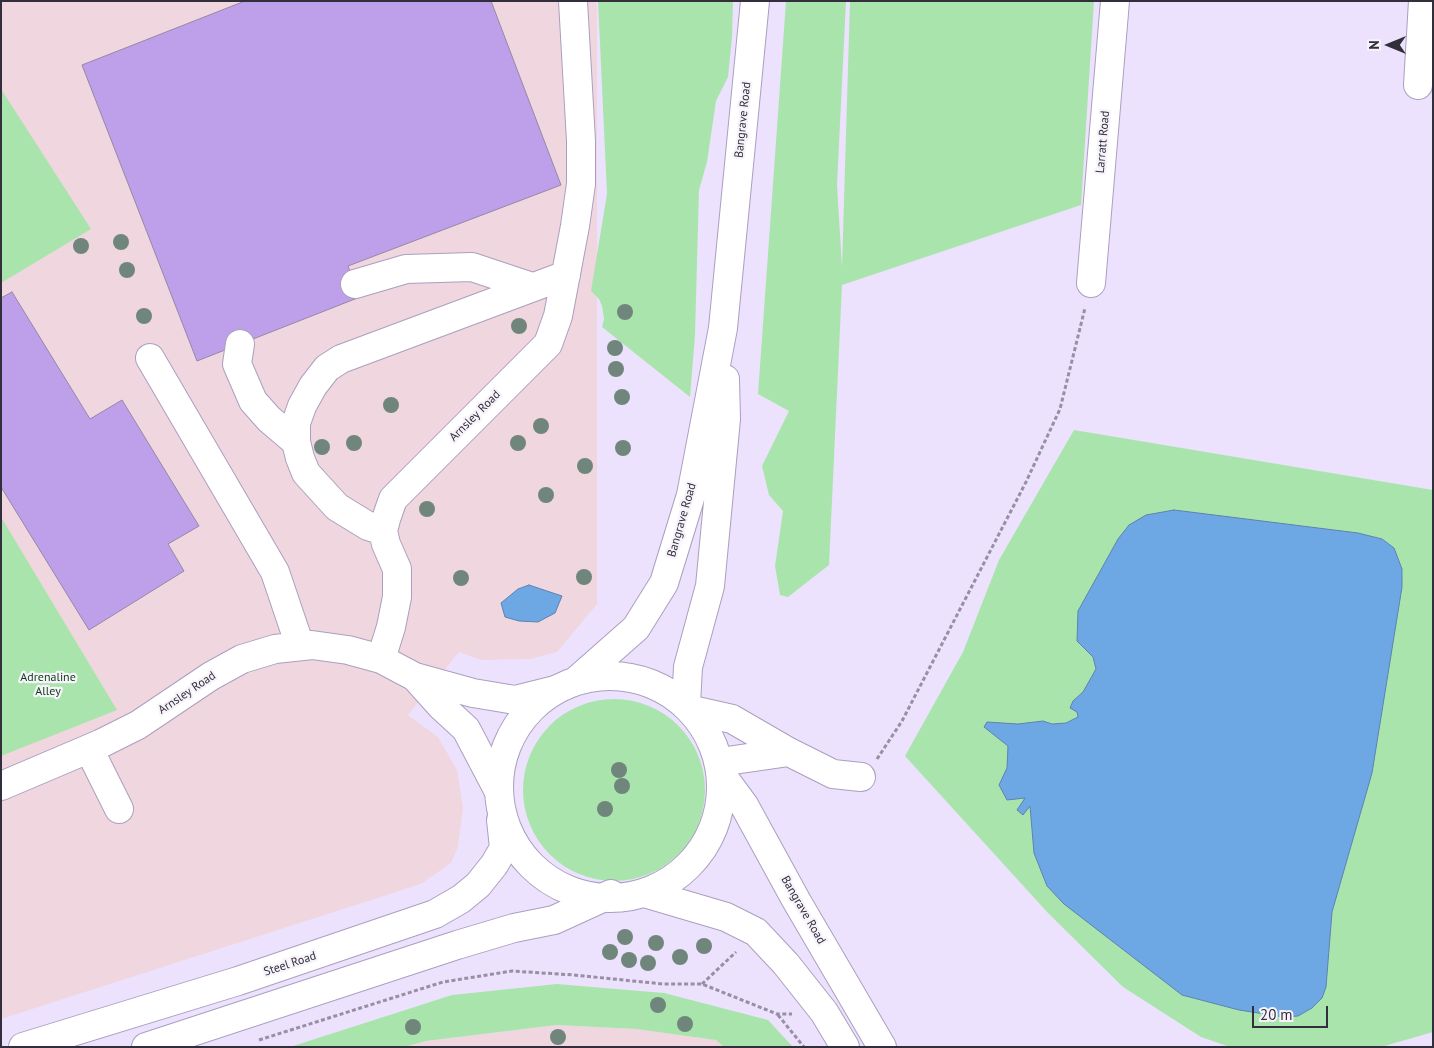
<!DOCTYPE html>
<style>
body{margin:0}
#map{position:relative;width:1434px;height:1048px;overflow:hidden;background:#ece2fd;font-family:"PT Sans",sans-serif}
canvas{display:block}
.frame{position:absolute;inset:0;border:2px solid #332e3b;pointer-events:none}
.north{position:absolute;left:1364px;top:20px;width:50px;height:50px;-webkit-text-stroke:4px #f6f4fa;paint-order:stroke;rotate:270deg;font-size:14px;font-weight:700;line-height:20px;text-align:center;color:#332e3b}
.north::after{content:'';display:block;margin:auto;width:18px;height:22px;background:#332e3b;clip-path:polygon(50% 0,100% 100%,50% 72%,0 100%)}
.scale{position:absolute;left:1252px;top:1006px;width:76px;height:22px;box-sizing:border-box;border:2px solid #332e3b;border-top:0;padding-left:6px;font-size:15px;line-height:18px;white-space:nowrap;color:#332e3b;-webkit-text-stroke:4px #f6f4fa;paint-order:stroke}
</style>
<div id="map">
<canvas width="1434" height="1048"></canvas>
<div class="frame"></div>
<div class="north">N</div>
<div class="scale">20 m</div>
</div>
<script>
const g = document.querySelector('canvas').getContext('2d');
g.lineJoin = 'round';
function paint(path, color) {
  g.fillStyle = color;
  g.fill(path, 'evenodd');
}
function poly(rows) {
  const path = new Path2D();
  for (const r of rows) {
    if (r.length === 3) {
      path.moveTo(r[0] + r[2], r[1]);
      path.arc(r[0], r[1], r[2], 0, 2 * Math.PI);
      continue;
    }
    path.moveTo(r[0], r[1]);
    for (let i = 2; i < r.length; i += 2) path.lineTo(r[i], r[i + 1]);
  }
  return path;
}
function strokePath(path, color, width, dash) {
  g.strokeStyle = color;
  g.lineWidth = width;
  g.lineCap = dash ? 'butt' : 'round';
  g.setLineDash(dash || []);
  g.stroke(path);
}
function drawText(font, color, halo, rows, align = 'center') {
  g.font = font + ' "PT Sans",sans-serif';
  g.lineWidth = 4.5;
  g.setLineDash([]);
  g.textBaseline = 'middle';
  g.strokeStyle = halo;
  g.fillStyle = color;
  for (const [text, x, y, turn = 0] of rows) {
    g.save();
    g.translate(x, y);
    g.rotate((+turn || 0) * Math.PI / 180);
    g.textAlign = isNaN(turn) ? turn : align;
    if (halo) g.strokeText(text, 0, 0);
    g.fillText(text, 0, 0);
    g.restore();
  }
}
const industrial = poly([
 [1,1,595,1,597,7,597,604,557,652,530,659,481,660,459,652,408,715,438,737,457,770,463,808,458,847,451,863,421,884,1,1019],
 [556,1025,636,1029,716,1040,724,1047,404,1047,426,1041]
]);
const green = poly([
 [598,1,733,1,732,38,728,77,716,101,707,162,699,190,695,335,690,397,602,327,604,319,602,306,599,299,591,291,607,194],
 [786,1,846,1,837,185,842,267,850,1,1094,1,1081,205,842,285,829,565,788,597,780,595,775,566,783,511,769,495,762,466,789,411,758,394],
 [1,89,91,229,1,283],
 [1074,430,1433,490,1433,1032,1381,1047,1230,1047,1201,1037,1123,987,1048,913,905,756,963,652,999,560],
 [1,517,117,710,1,756],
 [614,790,91],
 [557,984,664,993,768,1020,793,1047,724,1047,716,1040,636,1029,556,1025,426,1041,404,1047,290,1047,452,995]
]);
const water = poly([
 [1174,510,1358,533,1382,539,1394,548,1402,569,1402,587,1372,773,1332,912,1326,987,1322,998,1312,1008,1298,1016,1284,1017,1239,1010,1182,995,1064,904,1047,886,1034,853,1030,806,1023,815,1017,810,1025,798,1007,800,999,785,1007,768,1008,746,984,727,987,722,1018,724,1043,721,1052,724,1066,723,1078,717,1077,712,1070,708,1073,701,1083,692,1096,669,1093,657,1077,641,1078,611,1118,539,1129,525,1146,515,1174,510],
 [529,585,562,596,555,613,538,622,519,621,505,617,501,603,518,589,529,585]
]);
const building = poly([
 [245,1,491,1,561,185,348,266,360,297,197,361,82,65,245,1],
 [12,292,90,419,122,400,199,526,168,544,184,571,89,630,1,487,1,298,12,292]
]);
const path = poly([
 [877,759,902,721,1026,482,1060,409,1085,308],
 [702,984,736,952],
 [778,1015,804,1047],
 [259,1040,443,982,512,971,574,975,663,984,702,984,777,1014,792,1014]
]);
const minor = poly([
 [1418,85,1423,1],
 [1091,283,1115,1],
 [355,284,406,269,472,267,532,287],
 [240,344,237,364,253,401,269,419,296,442],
 [150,358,275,572,300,646],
 [383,531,368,526,337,507,306,473,300,458,296,442,296,423,302,406,313,386,327,368,341,359,566,275],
 [381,659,391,627,397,597,397,569,386,544,383,531,386,519,393,499,548,344,558,316,575,226,581,184,581,141,573,1],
 [415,677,441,706,466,729,497,788],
 [692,710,732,719,789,752,833,774,861,777],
 [89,749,119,809],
 [720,762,789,752],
 [1,786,100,744,138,725,211,676,242,659,275,649,312,645,348,650,381,659,415,677,473,693,515,700,555,690]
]);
const major = poly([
 [23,1047,238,981,435,914,461,899,478,885,494,865,504,848,501,820],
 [146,1047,457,945,514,928,554,920,611,894]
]);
const highway = poly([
 [610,787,111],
 [577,680,636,628,664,583,691,495,723,328,755,1],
 [686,704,688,667,710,586,726,419,725,379],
 [721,774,744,805,796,900,882,1047],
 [648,894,726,917,756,932,786,964,824,1012,845,1047]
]);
const trees = [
 [121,242],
 [81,246],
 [127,270],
 [625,312],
 [144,316],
 [519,326],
 [615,348],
 [616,369],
 [622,397],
 [391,405],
 [541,426],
 [354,443],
 [518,443],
 [322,447],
 [623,448],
 [585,466],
 [546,495],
 [427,509],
 [584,577],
 [461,578],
 [619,770],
 [622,786],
 [605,809],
 [625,937],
 [656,943],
 [704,946],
 [610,952],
 [680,957],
 [629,960],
 [648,963],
 [658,1005],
 [685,1024],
 [413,1027],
 [558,1037]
];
const streetNames = [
 ["Bangrave Road",743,120,-84],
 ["Larratt Road",1103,142,-85],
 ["Arnsley Road",475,416,-45],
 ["Bangrave Road",682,520,-74],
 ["Arnsley Road",187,693,-34],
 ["Bangrave Road",803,910,60],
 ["Steel Road",290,964,-18]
];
const parkNames = [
 ["Adrenaline",48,678],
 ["Alley",48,692]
];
paint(industrial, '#f0d6df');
paint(green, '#aae4ad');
paint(water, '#6da8e4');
strokePath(water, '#5c83b1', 1);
paint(building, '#bea0ea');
strokePath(building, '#9488a6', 1);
strokePath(minor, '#ab9fbe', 30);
strokePath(major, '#ab9fbe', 30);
strokePath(highway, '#ab9fbe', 30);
strokePath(path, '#978fa4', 3, [4, 2.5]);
strokePath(minor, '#fff', 28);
strokePath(major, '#fff', 28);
strokePath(highway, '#fff', 28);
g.fillStyle = '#70867c';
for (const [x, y] of trees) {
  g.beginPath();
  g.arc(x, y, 8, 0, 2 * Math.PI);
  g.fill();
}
drawText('12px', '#332e3b', '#f6f4fa', streetNames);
drawText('12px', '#0a3a13', '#f6f4fa', parkNames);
</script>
